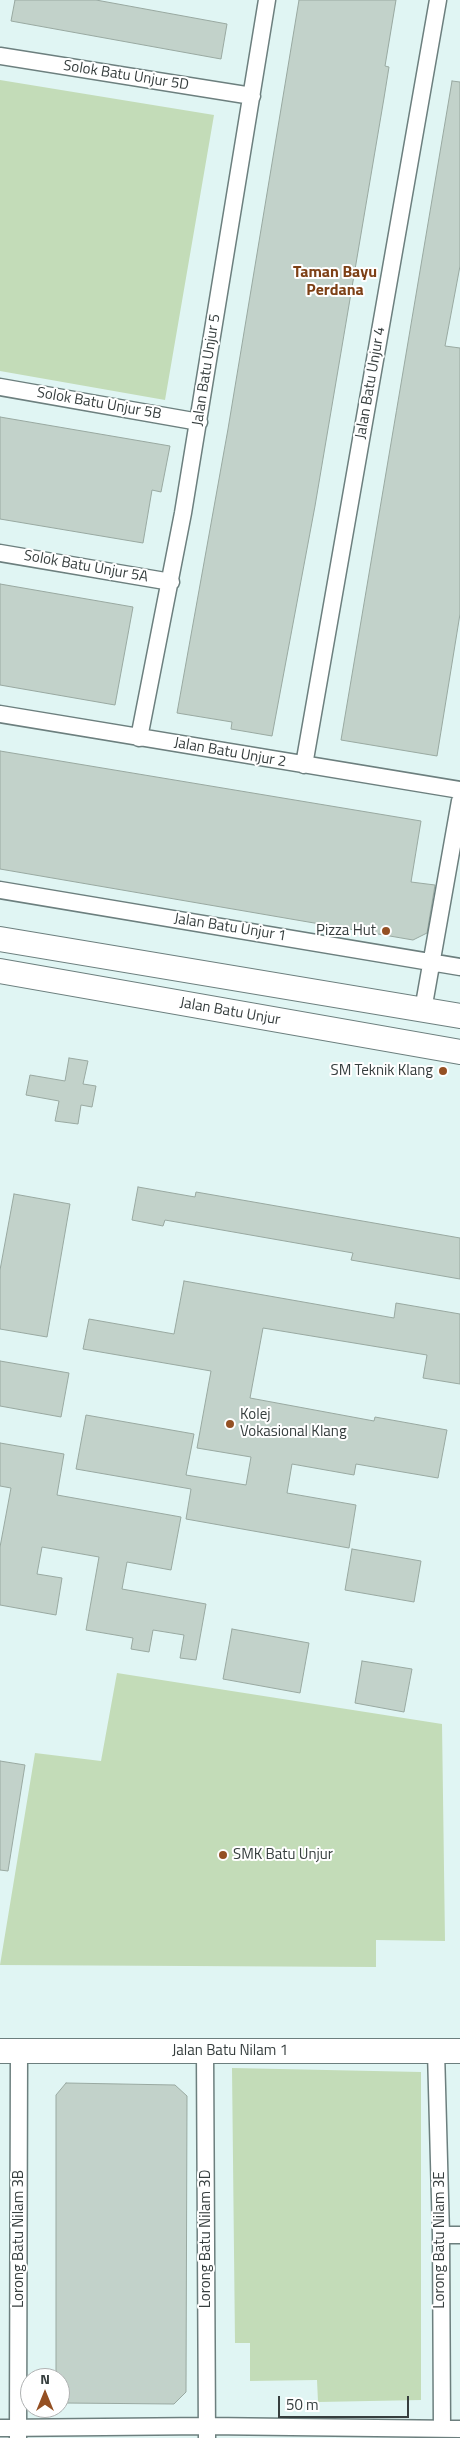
<!DOCTYPE html>
<style>
body{margin:0}
#map{position:relative;width:460px;height:2438px;overflow:hidden;background:#e0f5f3;font-family:"Titillium Web",sans-serif}
canvas{display:block}
.north{position:absolute;left:20px;top:2368px;width:50px;height:50px;box-sizing:border-box;background:#fff;border:1px solid #afb2b2;border-radius:50%;rotate:0deg;font-size:14px;font-weight:700;line-height:20px;text-align:center;color:#363e3e}
.north::after{content:'';display:block;margin:auto;width:18px;height:22px;background:#945023;clip-path:polygon(50% 0,100% 100%,50% 72%,0 100%)}
.scale{position:absolute;left:278px;top:2396px;width:131px;height:22px;box-sizing:border-box;border:2px solid #363e3e;border-top:0;padding-left:6px;font-size:15px;line-height:18px;white-space:nowrap;color:#363e3e;-webkit-text-stroke:4px #fff;paint-order:stroke}
</style>
<div id="map">
<canvas width="460" height="2438"></canvas>
<div class="north">N</div>
<div class="scale">50 m</div>
</div>
<script>
const g = document.querySelector('canvas').getContext('2d');
g.lineJoin = 'round';
function paint(path, color) {
  g.fillStyle = color;
  g.fill(path, 'evenodd');
}
function poly(rows) {
  const path = new Path2D();
  for (const r of rows) {
    path.moveTo(r[0], r[1]);
    for (let i = 2; i < r.length; i += 2) path.lineTo(r[i], r[i + 1]);
  }
  return path;
}
function strokePath(path, color, width, dash) {
  g.strokeStyle = color;
  g.lineWidth = width;
  g.lineCap = dash ? 'butt' : 'round';
  g.setLineDash(dash || []);
  g.stroke(path);
}
function drawText(font, color, halo, rows, align = 'center') {
  g.font = font + ' "Titillium Web",sans-serif';
  g.lineWidth = 4;
  g.setLineDash([]);
  g.textBaseline = 'middle';
  g.strokeStyle = halo;
  g.fillStyle = color;
  for (const [text, x, y, turn = 0] of rows) {
    g.save();
    g.translate(x, y);
    g.rotate((+turn || 0) * Math.PI / 180);
    g.textAlign = isNaN(turn) ? turn : align;
    if (halo) g.strokeText(text, 0, 0);
    g.fillText(text, 0, 0);
    g.restore();
  }
}
const green = poly([
 [0,80,214,115,165,400,0,371],
 [117,1673,442,1724,445,1941,376,1940,376,1967,0,1965,35,1753,101,1761],
 [232,2068,421,2072,421,2400,318,2402,317,2380,250,2381,250,2343,235,2343]
]);
const building = poly([
 [15,0,96,0,227,24,221,59,11,21,15,0],
 [299,0,396,0,385,66,389,67,384,98,315,506,272,736,231,729,232,722,177,713,228,429,299,0],
 [452,81,460,82,460,266,445,346,460,348,460,614,437,756,341,740,452,81],
 [0,417,170,446,161,492,152,490,143,543,0,519,0,417],
 [0,584,133,607,115,705,0,685,0,584],
 [0,751,421,821,411,882,435,885,427,933,413,940,0,869,0,751],
 [69,1058,88,1061,83,1084,96,1086,92,1107,81,1105,78,1124,55,1121,59,1101,26,1095,30,1075,65,1081,69,1058],
 [138,1187,195,1197,196,1192,460,1238,460,1279,351,1260,353,1253,165,1220,163,1226,132,1220,138,1187],
 [14,1194,70,1204,47,1337,0,1329,0,1270,14,1194],
 [184,1281,394,1318,396,1303,460,1314,460,1384,423,1378,427,1355,263,1328,250,1398,374,1421,375,1417,447,1430,438,1478,356,1464,354,1475,292,1464,287,1493,356,1505,349,1548,186,1519,191,1489,76,1469,86,1415,194,1434,186,1475,246,1485,251,1457,197,1448,211,1371,83,1349,89,1319,174,1334,184,1281],
 [0,1361,69,1373,61,1417,0,1406,0,1361],
 [0,1443,64,1454,57,1495,181,1517,171,1570,127,1562,122,1589,206,1604,196,1660,180,1658,184,1635,153,1630,149,1652,131,1649,133,1638,86,1630,99,1557,42,1547,37,1574,62,1578,56,1615,0,1605,0,1547,11,1488,0,1486,0,1443],
 [352,1549,421,1561,414,1602,345,1590,352,1549],
 [232,1629,309,1643,300,1693,223,1679,232,1629],
 [362,1661,412,1669,404,1712,355,1703,362,1661],
 [0,1761,25,1765,8,1871,0,1870,0,1761],
 [66,2083,175,2085,187,2096,186,2392,174,2404,65,2403,60,2397,60,2378,56,2378,56,2095,66,2083]
]);
const street = poly([
 [0,56,252,96],
 [0,387,199,422],
 [0,553,171,582],
 [0,714,460,790],
 [139,738,183,513,267,0],
 [304,765,438,0],
 [0,890,460,967],
 [423,1010,460,801],
 [205,2051,207,2438],
 [436,2051,441,2235,442,2429],
 [441,2235,460,2235],
 [0,2428,207,2426,460,2429],
 [18,2438,19,2051]
]);
const secondary = poly([
 [0,939,460,1016],
 [0,971,460,1052],
 [0,2051,460,2051]
]);
const markers = [
 [386,931,5,"#945023"],
 [443,1071,5,"#945023"],
 [230,1424,5,"#945023"],
 [223,1855,5,"#945023"]
];
const streetNames = [
 ["Solok Batu Unjur 5D",126,76,9],
 ["Jalan Batu Unjur 5",207,370,-81],
 ["Jalan Batu Unjur 4",371,383,-80],
 ["Solok Batu Unjur 5B",99,404,10],
 ["Solok Batu Unjur 5A",86,567,10],
 ["Jalan Batu Unjur 2",230,753,10],
 ["Jalan Batu Unjur 1",230,928,9],
 ["Jalan Batu Unjur",230,1012,10],
 ["Jalan Batu Nilam 1",230,2051],
 ["Lorong Batu Nilam 3B",19,2239,-90],
 ["Lorong Batu Nilam 3D",206,2239,-90],
 ["Lorong Batu Nilam 3E",440,2240,-90]
];
const poiNames = [
 ["Pizza Hut",376,931],
 ["SM Teknik Klang",433,1071],
 ["Kolej",240,1415,"left"],
 ["Vokasional Klang",240,1432,"left"],
 ["SMK Batu Unjur",233,1855,"left"]
];
const neighbourhoodNames = [
 ["Taman Bayu",335,273],
 ["Perdana",335,291]
];
paint(green, '#c3dcb8');
paint(building, '#c2d2ca');
strokePath(building, '#99a9a1', 1);
strokePath(street, '#6c7f7e', 19);
strokePath(secondary, '#6c7f7e', 26);
strokePath(street, '#fff', 16);
strokePath(secondary, '#fff', 24);
for (const [x, y, r, color] of markers) {
  const dot = new Path2D();
  dot.arc(x, y, r, 0, 2 * Math.PI);
  g.fillStyle = color;
  g.fill(dot);
  strokePath(dot, '#fff', 2);
}
drawText('15px', '#363e3e', '#fff', streetNames);
drawText('15px', '#363e3e', '#fff', poiNames, 'right');
drawText('bold 16px', '#7d4015', '#fff', neighbourhoodNames);
</script>
